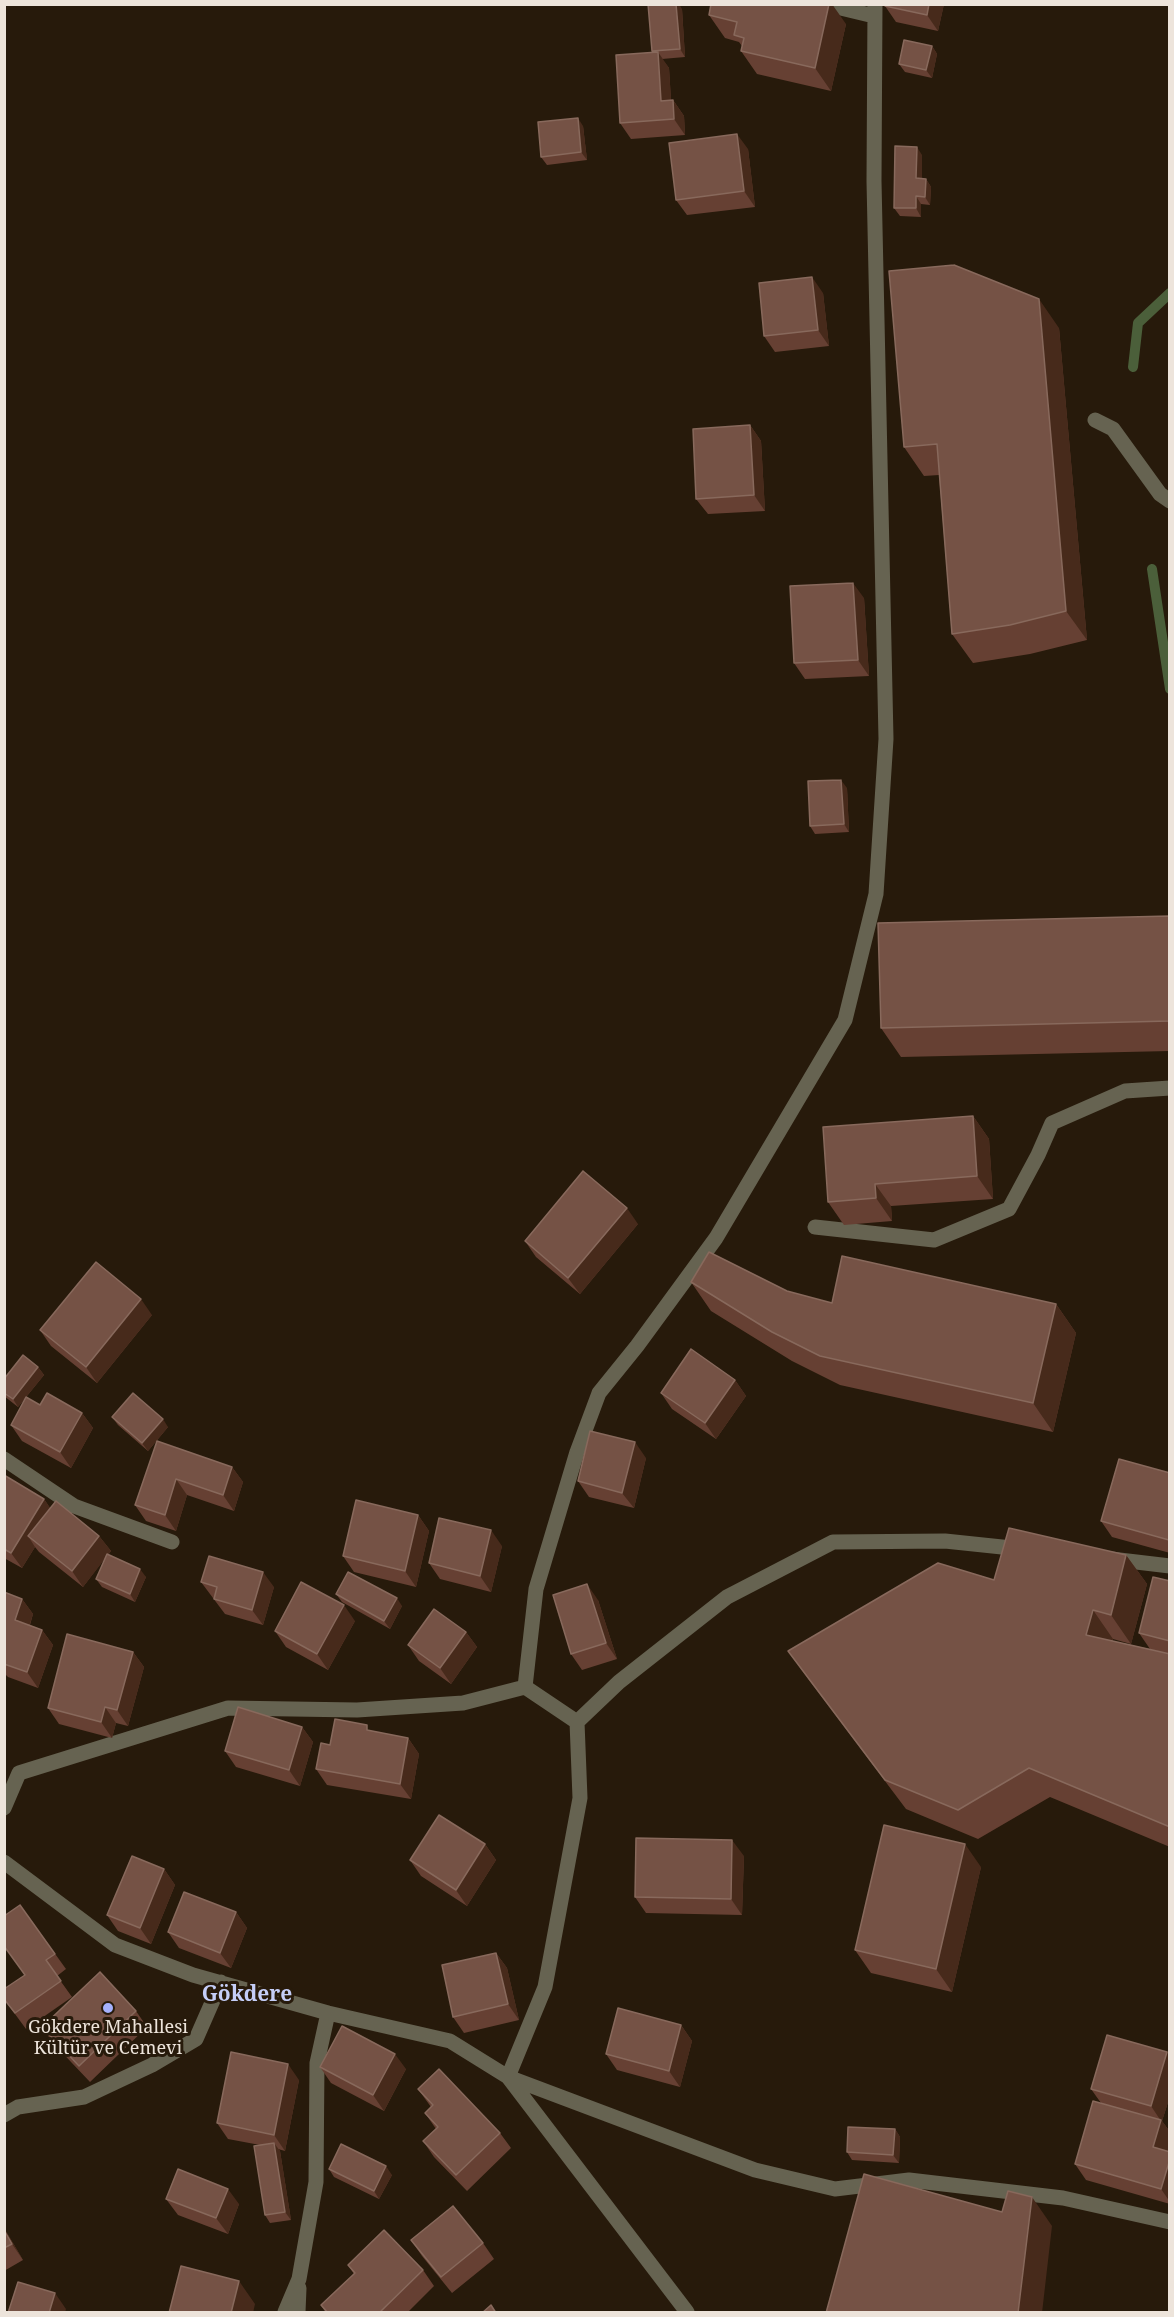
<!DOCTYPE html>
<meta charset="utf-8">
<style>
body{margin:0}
#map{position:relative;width:1174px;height:2317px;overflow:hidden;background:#271a0b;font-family:"Noto Serif",serif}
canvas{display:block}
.frame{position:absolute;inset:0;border:6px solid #ede4db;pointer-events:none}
</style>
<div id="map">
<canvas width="1174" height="2317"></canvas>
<div class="frame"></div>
</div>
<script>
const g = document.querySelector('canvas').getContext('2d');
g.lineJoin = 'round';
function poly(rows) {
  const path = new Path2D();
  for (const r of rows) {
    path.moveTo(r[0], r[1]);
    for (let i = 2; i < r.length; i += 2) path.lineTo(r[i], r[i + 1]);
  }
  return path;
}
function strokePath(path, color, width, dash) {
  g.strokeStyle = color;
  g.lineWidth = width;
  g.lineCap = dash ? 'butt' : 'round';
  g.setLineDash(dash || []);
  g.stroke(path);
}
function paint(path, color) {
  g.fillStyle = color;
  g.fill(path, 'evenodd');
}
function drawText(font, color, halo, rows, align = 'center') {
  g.font = font + ' "Noto Serif",serif';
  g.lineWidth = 6;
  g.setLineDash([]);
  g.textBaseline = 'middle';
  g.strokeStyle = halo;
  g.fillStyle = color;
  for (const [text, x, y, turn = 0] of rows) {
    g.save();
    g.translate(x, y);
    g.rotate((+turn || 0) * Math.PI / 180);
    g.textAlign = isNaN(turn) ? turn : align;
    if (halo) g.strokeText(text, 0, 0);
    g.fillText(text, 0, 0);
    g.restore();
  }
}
const stream = poly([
 [1133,367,1138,323,1170,293],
 [1152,569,1170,689]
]);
const minor = poly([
 [824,4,874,16],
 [1095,420,1113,429,1160,494,1170,501],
 [815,1227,934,1240,1009,1209,1038,1155,1052,1123,1125,1091,1170,1088],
 [4,1459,74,1506,172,1542],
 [1111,1559,1170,1566],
 [525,1687,577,1722,580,1798,545,1987,508,2077,755,2170,835,2189,909,2180,1063,2198,1170,2222],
 [577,1722,619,1682,727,1597,833,1542,945,1541,1021,1549],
 [4,1808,19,1773,228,1708,357,1710,463,1703,525,1687,536,1589,577,1452,599,1393,637,1346,716,1238,845,1020,876,894,886,739,874,181,875,4],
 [4,1862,115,1945,193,1975,328,2013,450,2041,508,2077,687,2312],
 [4,2115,18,2107,84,2097,152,2065,196,2039,221,1982],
 [285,2312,299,2279,316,2182,317,2063,328,2013],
 [298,2312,299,2288]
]);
const wall = poly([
 [886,4,944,4,938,31,896,22,885,6],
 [682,9,685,57,662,59,669,68,671,100,673,100,684,116,685,135,631,139,620,123,653,53,652,51],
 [709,15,846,24,831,91,757,74,741,51,742,46,739,42,725,38],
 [932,46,937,54,932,78,905,72,899,64],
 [583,126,587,160,547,165,541,157],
 [748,149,755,207,687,215,676,200],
 [922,155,922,179,926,179,931,187,930,205,921,204,921,217,900,216,894,208],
 [823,293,829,346,775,352,764,336],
 [1059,328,1087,640,1030,654,973,663,952,634,939,475,924,476,904,447],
 [750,425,761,441,765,511,708,514,696,499],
 [864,598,869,676,805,679,794,663],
 [847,788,849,832,815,834,810,826],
 [1170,916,1170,1051,901,1057,881,1028],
 [973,1116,989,1139,993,1199,891,1206,892,1221,844,1225,828,1202],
 [638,1224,580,1294,536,1257,525,1241],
 [691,1282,787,1291,832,1303,1056,1304,1076,1333,1053,1432,840,1385,792,1361,711,1311],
 [152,1315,97,1383,51,1346,40,1330],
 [38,1367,44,1375,18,1407,4,1396,4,1379],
 [735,1380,746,1396,716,1439,672,1409,661,1393],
 [40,1405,82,1413,93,1428,71,1468,22,1441,11,1425],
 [112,1417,168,1427,148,1451,118,1425],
 [157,1441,232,1467,243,1482,234,1511,187,1495,176,1531,146,1521,135,1505],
 [646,1458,634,1508,589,1497,578,1481],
 [1170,1473,1170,1553,1112,1537,1101,1521],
 [4,1475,44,1499,50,1508,99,1536,111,1551,108,1555,146,1577,135,1602,102,1587,96,1579,105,1558,83,1587,39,1552,35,1547,22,1568,4,1558],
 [418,1515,429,1531,416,1587,354,1572,343,1556],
 [502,1546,491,1592,440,1579,429,1563],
 [1126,1555,1147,1584,1131,1644,1113,1639,1113,1641,1150,1649,1139,1633,1170,1581,1170,1847,1050,1797,978,1839,906,1809,809,1680,788,1651,994,1580],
 [201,1582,274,1587,263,1625,225,1614],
 [4,1592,22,1599,33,1614,30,1625,42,1630,53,1645,38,1688,8,1677,4,1673],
 [336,1594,402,1606,390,1629,342,1602],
 [598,1600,617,1659,582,1670,571,1654],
 [355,1621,328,1670,286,1647,275,1631],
 [466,1632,477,1647,451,1684,419,1661,408,1645],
 [133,1652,144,1667,128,1726,116,1723,112,1738,59,1724,48,1708],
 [302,1727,313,1742,300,1786,236,1767,225,1751],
 [372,1731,408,1738,419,1754,411,1799,327,1785,316,1769,330,1745],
 [485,1844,496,1860,467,1906,421,1876,410,1860],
 [744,1856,742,1915,646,1913,635,1897],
 [981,1867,952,1992,871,1973,855,1950],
 [164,1869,175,1885,151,1944,118,1931,107,1915],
 [20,1905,66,1969,57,1976,72,1997,26,2029,4,1999,25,1975],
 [236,1912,247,1928,231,1968,179,1948,168,1932],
 [496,1953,507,1968,519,2020,464,2033,453,2017],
 [136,2011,147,2027,90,2082,53,2043,42,2027],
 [681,2025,692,2041,680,2087,617,2070,606,2054],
 [1167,2052,1170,2056,1170,2096,1162,2121,1170,2132,1170,2146,1168,2152,1170,2152,1170,2204,1086,2180,1075,2164,1101,2103,1091,2089],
 [320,2067,406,2069,384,2111,331,2083],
 [299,2080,285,2151,278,2149,280,2151,291,2220,270,2223,265,2215,260,2145,228,2139,217,2123],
 [418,2089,500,2133,511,2148,467,2191,434,2157,423,2141,436,2129,425,2113,431,2107],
 [895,2129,900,2137,899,2163,852,2160,847,2152],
 [329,2169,392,2175,379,2199,334,2177],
 [166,2199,239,2204,228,2234,178,2215],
 [4,2228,23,2260,4,2271],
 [411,2240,483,2243,494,2259,452,2293,422,2256],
 [348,2265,423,2270,434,2286,407,2313,326,2313,321,2305,354,2274]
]);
const shadedWall = poly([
 [676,4,679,4,682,9,685,57,680,49],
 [829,4,832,4,846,24,831,91,815,68],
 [929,4,944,4,938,31,927,15],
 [932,46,937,54,932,78,926,70],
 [658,52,669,68,672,116,661,101],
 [673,100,684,116,685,135,674,119],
 [578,118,583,126,587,160,581,152],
 [737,134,748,149,755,207,744,191],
 [917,147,922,155,922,186,916,178],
 [926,179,931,187,930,205,925,197],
 [916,196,921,204,921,217,916,208],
 [812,277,823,293,829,346,818,330],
 [1039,299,1059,328,1087,640,1066,611],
 [750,425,761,441,765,511,754,495],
 [853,583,864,598,869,676,858,660],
 [841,780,847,788,849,832,844,824],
 [973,1116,989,1139,993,1199,977,1176],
 [875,1184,891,1206,892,1221,876,1198],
 [627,1208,638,1224,580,1294,568,1278],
 [141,1299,152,1315,97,1383,86,1367],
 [1056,1304,1076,1333,1053,1432,1033,1403],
 [38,1367,44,1375,18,1407,13,1399],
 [735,1380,746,1396,716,1439,705,1423],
 [82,1413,93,1428,71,1468,60,1452],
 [163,1419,168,1427,148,1451,142,1443],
 [635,1442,646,1458,634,1508,622,1493],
 [232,1467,243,1482,234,1511,223,1495],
 [176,1479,187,1495,176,1531,165,1515],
 [44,1499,55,1515,28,1536,35,1547,22,1568,11,1553],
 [418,1515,429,1531,416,1587,405,1571],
 [491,1530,502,1546,491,1592,480,1576],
 [99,1536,111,1551,83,1587,72,1571],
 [1126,1555,1147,1584,1131,1644,1111,1615],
 [140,1569,146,1577,135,1602,130,1594],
 [263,1572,274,1587,263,1625,252,1610],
 [587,1584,598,1600,617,1659,606,1643],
 [397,1598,402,1606,390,1629,384,1621],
 [22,1599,33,1614,26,1636,15,1620],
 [344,1605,355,1621,328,1670,317,1654],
 [1093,1610,1113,1639,1107,1664,1086,1635],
 [42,1630,53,1645,38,1688,27,1672],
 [466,1632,477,1647,451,1684,440,1668],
 [133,1652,144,1667,128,1726,117,1710],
 [105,1707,116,1723,112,1738,101,1722],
 [302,1727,313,1742,300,1786,289,1770],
 [408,1738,419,1754,411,1799,400,1784],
 [732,1840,744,1856,742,1915,731,1899],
 [485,1844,496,1860,467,1906,456,1890],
 [965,1844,981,1867,952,1992,936,1969],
 [164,1869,175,1885,151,1944,140,1928],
 [236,1912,247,1928,231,1968,220,1953],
 [496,1953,507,1968,519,2020,508,2004],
 [681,2025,692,2041,680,2087,669,2071],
 [1167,2052,1170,2056,1170,2096,1162,2121,1170,2132,1170,2146,1164,2163,1153,2147,1161,2121,1151,2106],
 [395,2054,406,2069,384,2111,373,2095],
 [288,2064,299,2080,285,2151,274,2135],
 [895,2129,900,2137,899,2163,893,2155],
 [274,2143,280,2151,291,2220,285,2212],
 [1170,2159,1170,2202,1161,2189],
 [386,2166,392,2175,379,2199,374,2191],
 [228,2189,239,2204,228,2234,216,2218],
 [1032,2197,1052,2226,1042,2313,1018,2313],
 [4,2228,23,2260,12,2244,4,2230],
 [239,2281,255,2304,253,2313,231,2313],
 [55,2293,66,2309,65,2313,49,2313]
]);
const building = poly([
 [648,4,676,4,680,49,652,51,648,4],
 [711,4,829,4,815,68,741,51,744,38,734,35,737,22,709,15,711,4],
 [886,4,929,4,927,15,885,6,886,4],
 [904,40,932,46,926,70,899,64,904,40],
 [658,52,661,101,673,100,674,119,620,123,616,55,658,52],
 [578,118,581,152,541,157,538,122,578,118],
 [737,134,744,191,676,200,669,143,737,134],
 [895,146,917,147,916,178,926,179,925,197,916,196,916,208,894,208,895,146],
 [954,265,1039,299,1066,611,1010,625,952,634,937,444,904,447,889,271,954,265],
 [812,277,818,330,764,336,759,283,812,277],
 [750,425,754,495,696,499,693,429,750,425],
 [853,583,858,660,794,663,790,586,853,583],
 [841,780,844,824,810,826,808,781,841,780],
 [1170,916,1170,1021,881,1028,878,923,1170,916],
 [973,1116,977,1176,875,1184,876,1198,828,1202,823,1127,973,1116],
 [583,1171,627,1208,568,1278,525,1241,583,1171],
 [709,1252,787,1291,832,1303,842,1256,1056,1304,1033,1403,820,1356,772,1332,691,1282,709,1252],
 [96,1262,141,1299,86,1367,40,1330,96,1262],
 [691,1349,735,1380,705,1423,661,1393,691,1349],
 [23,1355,38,1367,13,1399,4,1393,4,1379,23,1355],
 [47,1393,82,1413,60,1452,11,1425,26,1397,40,1405,47,1393],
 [133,1393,163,1419,142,1443,112,1417,133,1393],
 [590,1431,635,1442,622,1493,578,1481,590,1431],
 [157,1441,232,1467,223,1495,176,1479,165,1515,135,1505,157,1441],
 [1119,1459,1170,1473,1170,1537,1169,1540,1101,1521,1119,1459],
 [4,1475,44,1499,11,1553,4,1549,4,1475],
 [356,1500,418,1515,405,1571,343,1556,356,1500],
 [56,1501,99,1536,72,1571,28,1536,56,1501],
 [439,1518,491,1530,480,1576,429,1563,439,1518],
 [1009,1528,1126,1555,1111,1615,1093,1610,1086,1635,1170,1654,1170,1827,1029,1768,958,1810,885,1780,788,1651,938,1563,994,1580,1009,1528],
 [107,1554,140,1569,130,1594,96,1579,107,1554],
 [209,1556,263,1572,252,1610,214,1599,217,1587,201,1582,209,1556],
 [348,1572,397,1598,384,1621,336,1594,348,1572],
 [1153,1577,1170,1581,1170,1641,1139,1633,1153,1577],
 [301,1582,344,1605,317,1654,275,1631,301,1582],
 [587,1584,606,1643,571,1654,553,1595,587,1584],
 [4,1592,22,1599,15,1620,42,1630,27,1672,4,1664,4,1592],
 [434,1609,466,1632,440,1668,408,1645,434,1609],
 [67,1634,133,1652,117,1710,105,1707,101,1722,48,1708,67,1634],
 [238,1707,302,1727,289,1770,225,1751,238,1707],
 [335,1719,367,1725,367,1730,408,1738,400,1784,316,1769,321,1743,330,1745,335,1719],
 [439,1815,485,1844,456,1890,410,1860,439,1815],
 [884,1825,965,1844,936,1969,855,1950,884,1825],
 [636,1838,732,1840,731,1899,635,1897,636,1838],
 [132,1856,164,1869,140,1928,107,1915,132,1856],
 [184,1892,236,1912,220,1953,168,1932,184,1892],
 [20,1905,55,1954,46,1960,61,1981,15,2013,4,1999,4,1989,25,1975,4,1946,4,1916,20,1905],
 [496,1953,508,2004,453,2017,442,1965,496,1953],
 [100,1972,136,2011,79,2066,42,2027,100,1972],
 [618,2008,681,2025,669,2071,606,2054,618,2008],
 [342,2026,395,2054,373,2095,320,2067,342,2026],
 [1107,2035,1167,2052,1151,2106,1091,2089,1107,2035],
 [231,2052,288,2064,274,2135,217,2123,231,2052],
 [439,2069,500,2133,456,2175,423,2141,438,2127,425,2113,433,2105,418,2089,439,2069],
 [1093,2101,1161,2120,1153,2147,1170,2152,1170,2159,1161,2189,1075,2164,1093,2101],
 [848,2127,895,2129,893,2155,847,2152,848,2127],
 [274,2143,285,2212,265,2215,254,2146,274,2143],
 [341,2144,386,2166,374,2191,329,2169,341,2144],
 [178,2169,228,2189,216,2218,166,2199,178,2169],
 [864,2174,1002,2212,1008,2191,1032,2197,1018,2313,826,2313,864,2174],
 [453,2206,483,2243,441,2277,411,2240,453,2206],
 [4,2230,12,2244,4,2248,4,2230],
 [384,2230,423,2270,379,2313,328,2313,321,2305,355,2273,348,2265,384,2230],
 [181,2266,239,2281,231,2313,169,2313,181,2266],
 [18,2282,55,2293,49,2313,8,2313,18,2282],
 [491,2305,496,2313,482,2313,491,2305]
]);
const markers = [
 [108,2008,6,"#a5b1fc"]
];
const poiNames = [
 ["Gökdere Mahallesi",108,2028],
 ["Kültür ve Cemevi",108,2049]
];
const quarterNames = [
 ["Gökdere",247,1995]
];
strokePath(stream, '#4b5f3a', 10);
strokePath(minor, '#666351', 15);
paint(wall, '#664033');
paint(shadedWall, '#472a1b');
paint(building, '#755245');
strokePath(building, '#88695c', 1.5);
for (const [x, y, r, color] of markers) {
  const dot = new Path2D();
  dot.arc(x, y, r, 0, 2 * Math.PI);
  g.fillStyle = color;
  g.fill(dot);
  strokePath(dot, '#271a0b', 2);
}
drawText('18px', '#ede4db', '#271a0b', poiNames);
drawText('bold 21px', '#c5cef8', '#271a0b', quarterNames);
</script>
